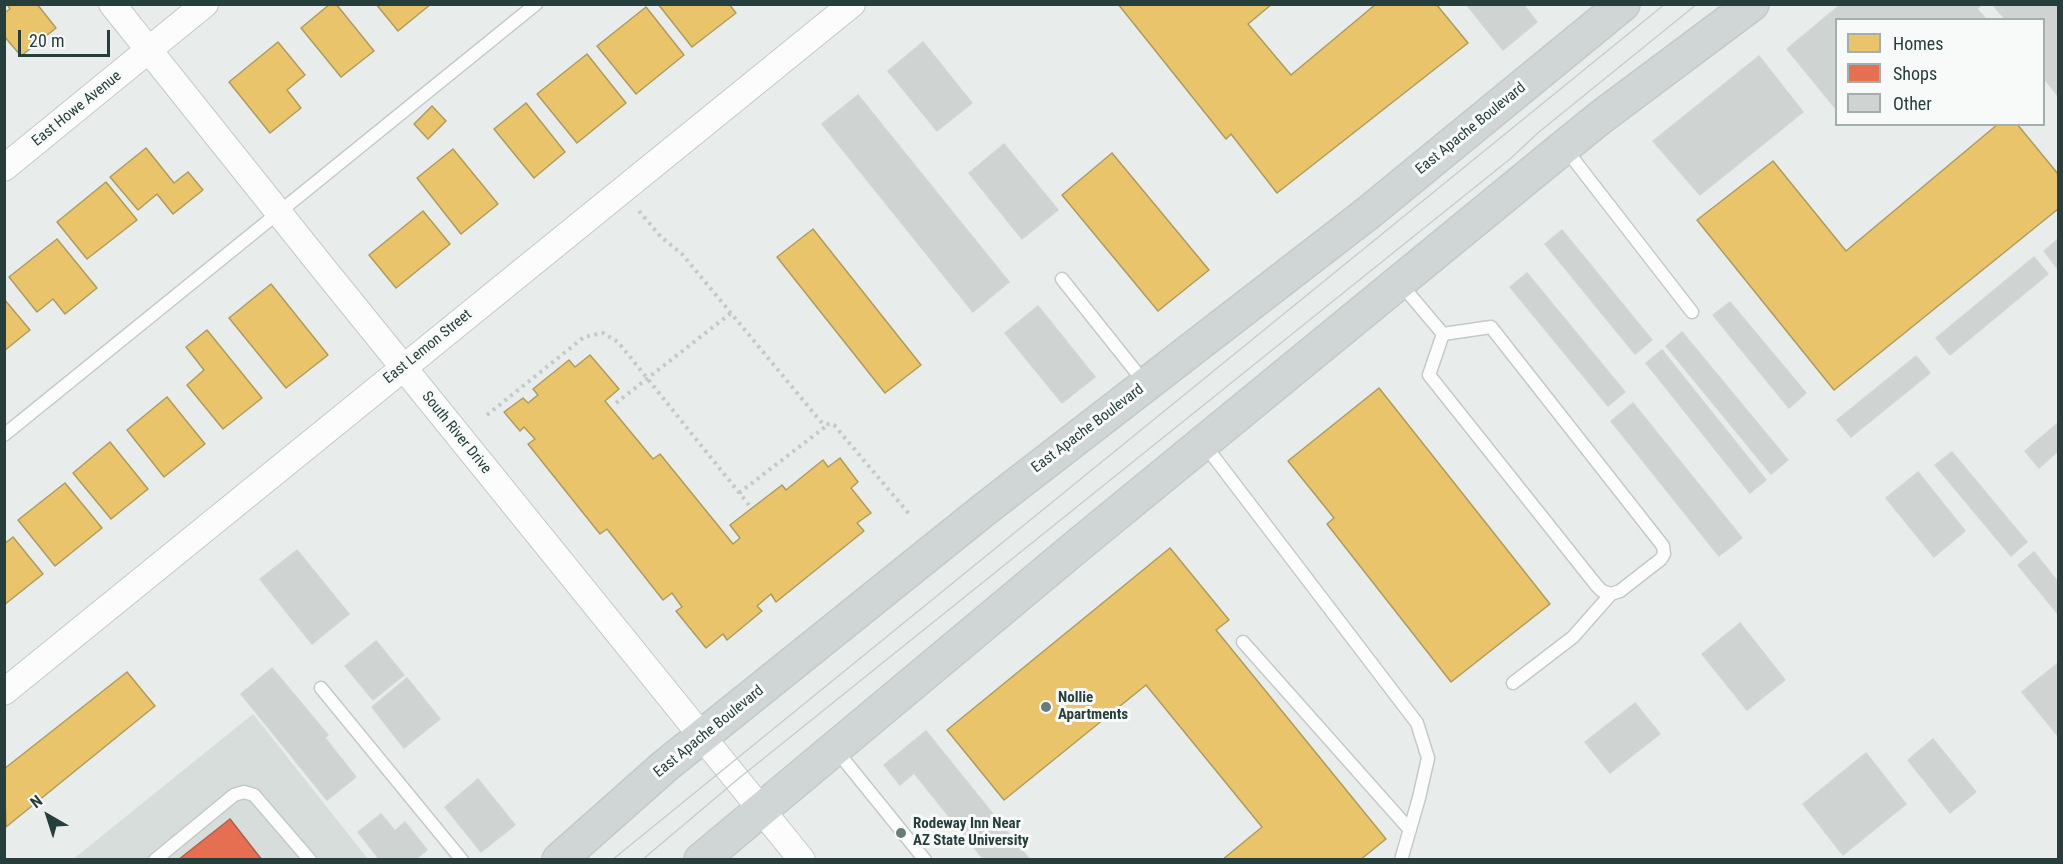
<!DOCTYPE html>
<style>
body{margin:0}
#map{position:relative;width:2063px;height:864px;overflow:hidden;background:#e8ecea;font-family:"Roboto Condensed",sans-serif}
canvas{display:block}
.frame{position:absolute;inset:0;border:6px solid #263f3c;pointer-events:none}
.legend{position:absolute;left:1835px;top:18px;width:210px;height:108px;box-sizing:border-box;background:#f7faf9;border:2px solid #a3afad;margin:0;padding:8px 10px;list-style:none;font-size:18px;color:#263f3c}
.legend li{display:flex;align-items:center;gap:12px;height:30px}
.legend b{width:30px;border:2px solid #a3afad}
.north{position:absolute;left:18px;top:786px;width:60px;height:60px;-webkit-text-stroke:4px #f7faf9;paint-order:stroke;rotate:321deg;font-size:16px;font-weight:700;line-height:24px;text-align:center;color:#263f3c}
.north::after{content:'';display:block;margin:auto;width:21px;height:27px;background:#263f3c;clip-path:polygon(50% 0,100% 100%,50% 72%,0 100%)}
.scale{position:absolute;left:18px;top:30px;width:92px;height:27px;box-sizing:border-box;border:3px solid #263f3c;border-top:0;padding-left:8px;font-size:18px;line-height:21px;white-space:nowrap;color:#263f3c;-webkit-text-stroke:4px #f7faf9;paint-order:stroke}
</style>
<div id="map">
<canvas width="2063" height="864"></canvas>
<div class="frame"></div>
<ul class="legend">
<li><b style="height:16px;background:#e9c46a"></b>Homes</li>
<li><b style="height:16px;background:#e76f51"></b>Shops</li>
<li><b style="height:16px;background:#cfd3d2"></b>Other</li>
</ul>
<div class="north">N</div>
<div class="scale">20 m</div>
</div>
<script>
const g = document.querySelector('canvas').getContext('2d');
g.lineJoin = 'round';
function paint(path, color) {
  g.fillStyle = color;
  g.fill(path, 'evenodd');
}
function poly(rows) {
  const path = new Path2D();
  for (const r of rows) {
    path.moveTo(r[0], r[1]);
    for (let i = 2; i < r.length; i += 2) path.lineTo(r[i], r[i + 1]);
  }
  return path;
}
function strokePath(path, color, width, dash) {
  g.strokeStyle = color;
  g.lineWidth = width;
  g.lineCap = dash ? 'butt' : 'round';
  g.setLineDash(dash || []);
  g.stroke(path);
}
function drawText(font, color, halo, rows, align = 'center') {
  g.font = font + ' "Roboto Condensed",sans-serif';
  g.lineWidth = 6;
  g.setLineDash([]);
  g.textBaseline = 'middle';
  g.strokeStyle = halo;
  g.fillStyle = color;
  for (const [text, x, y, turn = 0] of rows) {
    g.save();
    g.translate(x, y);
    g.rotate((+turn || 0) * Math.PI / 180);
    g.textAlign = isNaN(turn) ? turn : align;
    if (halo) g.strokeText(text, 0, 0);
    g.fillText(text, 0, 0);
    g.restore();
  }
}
const built = poly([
 [253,714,368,859,72,860]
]);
const homes = poly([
 [7,4,37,4,56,28,21,56,4,36,4,13,10,9,7,4],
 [330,4,336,4,374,51,341,77,301,28,330,4],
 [376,4,431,4,398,31,376,4],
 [658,4,729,4,736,13,692,47,658,4],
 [1118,4,1272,4,1248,24,1291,75,1376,4,1436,4,1468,43,1277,193,1231,134,1226,139,1118,4],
 [646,7,684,55,636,94,597,46,646,7],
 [278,42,305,75,287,90,301,108,270,133,229,82,278,42],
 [587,54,626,103,577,143,537,94,587,54],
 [526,103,565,152,534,178,494,129,526,103],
 [432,106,446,121,428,139,414,124,432,106],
 [1998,124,2017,124,2058,174,2058,209,1834,390,1697,220,1773,161,1846,251,1998,124],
 [146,148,174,183,188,172,203,190,173,214,157,194,138,210,110,177,146,148],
 [453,149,498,204,461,234,417,178,453,149],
 [1112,153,1209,270,1158,311,1062,195,1112,153],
 [106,182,137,220,87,259,57,222,106,182],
 [423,211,450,244,396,288,369,255,423,211],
 [813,229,921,365,885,393,777,257,813,229],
 [57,239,97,288,65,314,53,299,37,312,9,277,57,239],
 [271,284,328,355,286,388,229,318,271,284],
 [4,299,30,330,4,351,4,299],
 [207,330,262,398,223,429,187,385,204,370,186,347,207,330],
 [590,355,619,389,605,401,653,459,660,454,733,544,740,538,730,525,782,485,786,490,823,460,828,467,840,458,858,482,851,488,871,513,857,523,864,531,776,602,771,594,757,606,762,611,727,640,723,634,706,648,676,611,682,607,672,593,663,600,607,529,600,534,528,444,535,439,524,427,520,431,504,412,523,398,528,403,538,395,533,389,569,360,575,367,590,355],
 [1379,388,1550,604,1451,682,1327,524,1334,518,1288,461,1379,388],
 [167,397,205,444,164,477,127,430,167,397],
 [110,442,148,489,111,519,73,473,110,442],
 [65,483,102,528,55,566,18,520,65,483],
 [13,537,43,574,4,605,4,544,13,537],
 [1170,548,1229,620,1216,630,1386,839,1360,860,1222,860,1262,827,1146,685,1004,800,947,730,1170,548],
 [127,672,155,706,6,827,4,769,127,672]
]);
const shops = poly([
 [230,819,262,860,178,860,230,819]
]);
const building = poly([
 [1466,4,1523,4,1537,22,1503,50,1466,4],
 [1841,4,1982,4,1977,9,1985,18,1983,20,1836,20,1836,109,1787,49,1841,4],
 [1992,4,2058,4,2058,96,2044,78,2044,20,2006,20,1992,4],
 [923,42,972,103,937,131,888,71,923,42],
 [1759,56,1803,112,1700,195,1653,141,1759,56],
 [858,95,1009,282,973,312,822,124,858,95],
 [1004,144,1058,210,1022,239,969,173,1004,144],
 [1562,230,1652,340,1635,354,1545,244,1562,230],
 [2058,239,2058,267,2057,268,2044,251,2058,239],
 [2034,257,2048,274,1950,355,1936,338,2034,257],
 [1527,273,1625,392,1608,406,1510,287,1527,273],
 [1730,302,1806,393,1789,408,1713,315,1730,302],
 [1038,306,1095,377,1062,403,1005,333,1038,306],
 [1682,332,1788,460,1771,474,1666,346,1682,332],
 [1662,350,1766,480,1750,493,1646,363,1662,350],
 [1916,356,1930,373,1851,437,1837,420,1916,356],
 [1633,403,1742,538,1719,556,1611,421,1633,403],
 [2058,423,2058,451,2039,468,2025,451,2058,423],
 [1952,452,2027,542,2011,556,1935,465,1952,452],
 [1918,472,1965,531,1934,557,1886,498,1918,472],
 [297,550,349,614,312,644,260,579,297,550],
 [2034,552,2058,582,2058,614,2018,565,2034,552],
 [1740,623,1785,680,1747,710,1702,654,1740,623],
 [376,641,404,675,373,700,345,666,376,641],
 [2058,663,2058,736,2022,692,2058,663],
 [272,668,328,735,325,738,356,777,327,800,241,694,272,668],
 [407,678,440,719,404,748,372,707,407,678],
 [1635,703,1660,734,1610,773,1585,742,1635,703],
 [926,731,1030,860,984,860,914,773,900,785,884,765,926,731],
 [1933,739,1976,792,1950,813,1908,760,1933,739],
 [1866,753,1906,804,1843,855,1803,804,1866,753],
 [478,779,515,825,481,852,445,807,478,779],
 [381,814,395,831,405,822,427,850,415,860,380,860,358,832,381,814]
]);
const path = poly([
 [639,211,661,237,682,254,822,423,834,425,910,515],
 [616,403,731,313],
 [487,415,584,337,603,333,618,342,749,505],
 [739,493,829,424]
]);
const service = poly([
 [1564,147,1692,312],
 [1062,279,1145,383],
 [1400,283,1443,334],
 [1491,327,1663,546,1664,554,1661,559,1620,591,1611,594,1602,591,1597,586,1429,375,1443,334,1491,327],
 [4,435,536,4],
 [1204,444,1417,723,1428,758,1419,798,1401,860],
 [1243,642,1410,830],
 [1513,683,1573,637,1611,594],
 [321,688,462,860],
 [836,750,925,860],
 [155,860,234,795,244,792,254,795,310,860]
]);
const minor = poly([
 [112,4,323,268,802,860],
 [4,168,205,4],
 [4,692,852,4]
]);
const primary = poly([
 [559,860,665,766,985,509,1368,213,1623,4],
 [701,860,1076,547,1564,147,1601,117,1752,4]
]);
const tram = poly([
 [612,860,1665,4],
 [642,860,738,779,1510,159,1539,132,1697,4]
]);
const markers = [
 [1046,707,6,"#6a7c79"],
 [901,833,6,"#6a7c79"]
];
const streetNames = [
 ["East Howe Avenue",77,109,-39],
 ["East Apache Boulevard",1471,129,-39],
 ["East Lemon Street",428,347,-39],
 ["East Apache Boulevard",1088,429,-37],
 ["South River Drive",456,433,51],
 ["East Apache Boulevard",709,732,-39]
];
const poiNames = [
 ["Nollie",1058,698],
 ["Apartments",1058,715],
 ["Rodeway Inn Near",913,824],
 ["AZ State University",913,841]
];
paint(built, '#d6dddb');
paint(homes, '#e9c46a');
strokePath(homes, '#ae9c5c', 1.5);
paint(shops, '#e76f51');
strokePath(shops, '#ad614b', 1.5);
paint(building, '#cfd3d2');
strokePath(building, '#d1d5d3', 1.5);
strokePath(service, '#c5c9c8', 15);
strokePath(minor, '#c5c9c8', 28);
strokePath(primary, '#c3cac9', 36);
strokePath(path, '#c3cbca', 4, [3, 4.5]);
strokePath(service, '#fcfcfc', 12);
strokePath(minor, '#fcfcfc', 26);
strokePath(primary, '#d0d6d6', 33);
strokePath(tram, '#c9cdcb', 1.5);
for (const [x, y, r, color] of markers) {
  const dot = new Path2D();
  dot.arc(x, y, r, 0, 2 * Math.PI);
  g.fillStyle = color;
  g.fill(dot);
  strokePath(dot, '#f7faf9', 2);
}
drawText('15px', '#263f3c', '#f7faf9', streetNames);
drawText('bold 15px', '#263f3c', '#f7faf9', poiNames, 'left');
</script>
